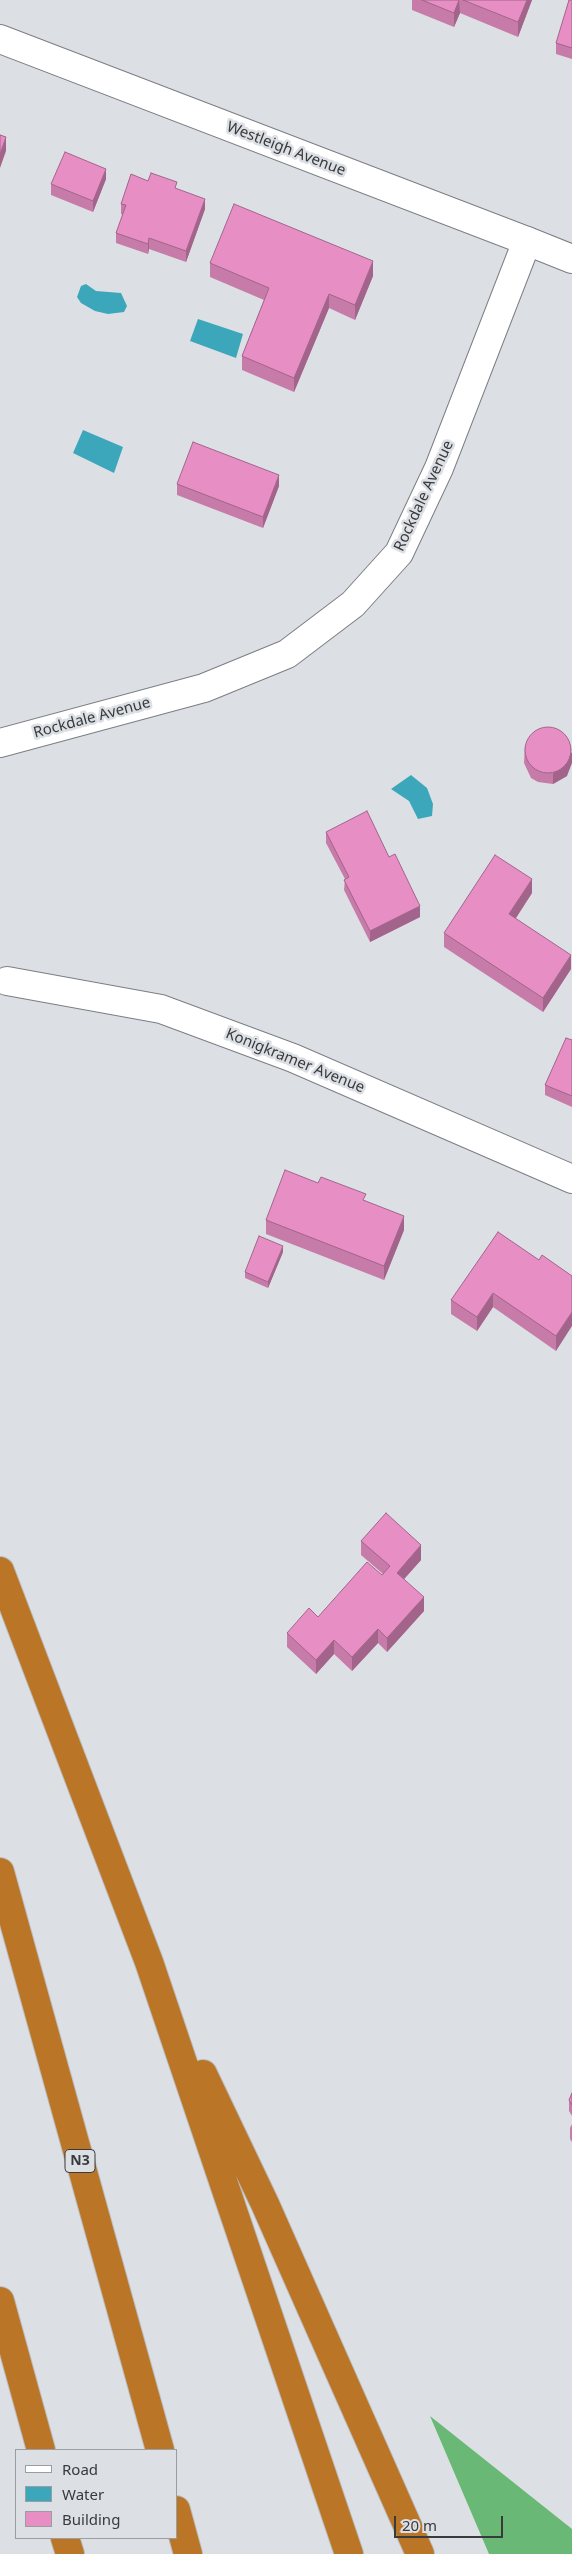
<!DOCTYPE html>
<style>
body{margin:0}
#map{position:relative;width:572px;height:2554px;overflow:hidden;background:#dce0e5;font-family:"Noto Sans",sans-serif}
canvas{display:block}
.legend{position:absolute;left:15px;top:2449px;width:162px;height:90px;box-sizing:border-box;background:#dce0e5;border:1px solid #9a9ea1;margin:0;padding:6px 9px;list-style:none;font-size:15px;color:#383a3c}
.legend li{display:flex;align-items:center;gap:10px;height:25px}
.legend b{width:25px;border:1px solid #9a9ea1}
.scale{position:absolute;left:394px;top:2516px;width:109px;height:22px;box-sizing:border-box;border:2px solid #383a3c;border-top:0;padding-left:6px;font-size:15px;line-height:18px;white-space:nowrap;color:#383a3c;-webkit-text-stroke:4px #dce0e5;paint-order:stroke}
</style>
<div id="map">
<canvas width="572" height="2554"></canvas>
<ul class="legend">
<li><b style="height:6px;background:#fff"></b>Road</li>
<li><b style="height:14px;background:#3ca6bb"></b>Water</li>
<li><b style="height:14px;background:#e78fc5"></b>Building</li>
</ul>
<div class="scale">20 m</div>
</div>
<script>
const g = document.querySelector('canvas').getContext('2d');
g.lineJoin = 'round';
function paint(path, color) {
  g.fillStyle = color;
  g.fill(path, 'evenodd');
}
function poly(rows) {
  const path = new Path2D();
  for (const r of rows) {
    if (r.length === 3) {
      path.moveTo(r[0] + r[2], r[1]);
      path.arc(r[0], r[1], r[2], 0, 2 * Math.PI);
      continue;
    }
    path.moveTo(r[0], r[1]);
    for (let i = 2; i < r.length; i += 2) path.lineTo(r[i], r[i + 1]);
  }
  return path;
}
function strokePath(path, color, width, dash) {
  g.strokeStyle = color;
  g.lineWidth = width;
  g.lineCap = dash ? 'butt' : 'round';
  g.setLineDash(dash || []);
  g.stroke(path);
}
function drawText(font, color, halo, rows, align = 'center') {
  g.font = font + ' "Noto Sans",sans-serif';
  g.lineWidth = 5;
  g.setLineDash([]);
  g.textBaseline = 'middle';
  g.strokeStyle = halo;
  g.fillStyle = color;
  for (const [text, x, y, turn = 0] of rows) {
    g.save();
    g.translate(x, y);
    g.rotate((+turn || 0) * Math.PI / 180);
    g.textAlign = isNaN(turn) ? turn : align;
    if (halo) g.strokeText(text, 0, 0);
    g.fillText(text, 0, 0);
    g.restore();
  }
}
const forest = poly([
 [430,2416,572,2529,572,2554,489,2554]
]);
const water = poly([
 [86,284,96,291,121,293,127,306,124,312,108,314,95,311,81,303,77,297,81,286],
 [198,319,243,334,236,358,190,341],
 [83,430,123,447,114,473,73,453],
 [411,775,427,788,433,804,432,816,418,819,409,801,391,789]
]);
const minor = poly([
 [527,241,572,259],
 [7,981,161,1009,293,1058,572,1179]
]);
const tertiary = poly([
 [0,39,527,241,439,468,399,553,353,604,287,654,204,688,0,743]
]);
const motorway = poly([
 [0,1571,149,1962,349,2554],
 [0,1872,160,2450],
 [203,2074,265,2204,420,2554],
 [0,2301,41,2450],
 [176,2510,188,2554],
 [65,2538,70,2554]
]);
const wall = poly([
 [412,0,532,0,518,37,460,13,454,27,412,10],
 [572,0,572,59,556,54,556,43],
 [106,179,93,212,51,195,51,184],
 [177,189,205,209,186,262,149,249,148,254,116,243,116,233,123,215,121,214,121,204],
 [210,263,373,276,355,320,329,308,294,392,242,370,242,356,264,300,210,277],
 [177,484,279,486,263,528,177,495],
 [525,745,567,776,553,784,538,782,531,778,524,763],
 [326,832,389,857,420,917,370,942,344,890,345,879,326,843],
 [532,893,515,919,571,969,543,1012,444,947,444,933],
 [572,1040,572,1107,545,1095,545,1085],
 [318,1183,366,1201,404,1230,384,1280,266,1234,266,1220],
 [283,1252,268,1288,245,1278,245,1272],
 [539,1260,572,1276,556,1351,493,1307,477,1331,451,1314,451,1300],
 [361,1541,421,1560,404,1579,424,1611,387,1652,378,1643,352,1671,334,1654,316,1674,287,1647,287,1633,318,1617,383,1574,361,1555],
 [572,2093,572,2116,569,2111,569,2100],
 [572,2124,572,2142,570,2139,570,2128]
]);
const shadedWall = poly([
 [459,0,460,13,454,27,454,13],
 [527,0,532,0,518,37,518,22],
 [6,137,6,151,0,168,0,154],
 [106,169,106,179,93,212,93,201],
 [205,199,205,209,186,262,186,251],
 [149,238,149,249,148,254,148,244],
 [373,261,373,276,355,320,355,305],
 [329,294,329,308,294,392,294,378],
 [279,475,279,486,263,528,263,517],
 [572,752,572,763,567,776,553,784,553,774],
 [532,879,532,893,509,929,509,914],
 [420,906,420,917,370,942,370,931],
 [571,955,571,969,543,1012,543,998],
 [404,1216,404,1230,384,1280,384,1266],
 [283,1246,283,1252,268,1288,268,1282],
 [493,1293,493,1307,477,1331,477,1317],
 [572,1312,572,1326,556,1351,556,1336],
 [421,1545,421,1560,397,1587,397,1573],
 [424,1597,424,1611,387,1652,387,1638],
 [378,1629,378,1643,352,1671,352,1657],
 [334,1640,334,1654,316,1674,316,1660]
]);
const building = poly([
 [422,0,459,0,454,13,422,0],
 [463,0,527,0,518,22,463,0],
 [569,0,572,0,572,48,556,43,569,0],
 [0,135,6,137,0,154,0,135],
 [65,152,106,169,93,201,51,184,65,152],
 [151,173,177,182,175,188,205,199,186,251,149,238,148,244,116,233,126,205,121,204,131,174,148,181,151,173],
 [234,204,373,261,355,305,329,294,294,378,242,356,269,288,210,263,234,204],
 [193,442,279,475,263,517,177,484,193,442],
 [548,750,23],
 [367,811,389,857,395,854,420,906,370,931,344,880,349,877,326,832,367,811],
 [495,855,532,879,509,914,571,955,543,998,444,933,495,855],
 [566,1038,572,1040,572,1096,545,1085,566,1038],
 [285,1170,318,1183,321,1177,366,1194,363,1200,404,1216,384,1266,266,1220,285,1170],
 [498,1232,539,1260,542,1255,572,1276,572,1312,556,1336,493,1293,477,1317,451,1300,498,1232],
 [259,1236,283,1246,268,1282,245,1272,259,1236],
 [386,1513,421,1545,397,1573,424,1597,387,1638,378,1629,352,1657,334,1640,316,1660,287,1633,309,1608,318,1617,367,1562,382,1575,390,1566,361,1541,386,1513],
 [572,2093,572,2105,569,2100,572,2093]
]);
const shields = [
 [80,2161,30]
];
const shieldNames = [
 ["N3",80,2161]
];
const streetNames = [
 ["Westleigh Avenue",286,149,21],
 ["Rockdale Avenue",424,496,-65],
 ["Rockdale Avenue",92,718,-15],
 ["Konigkramer Avenue",295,1061,22]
];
paint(forest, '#6ab875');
paint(water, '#3ca6bb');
strokePath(minor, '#7b7e84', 30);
strokePath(tertiary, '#7b7e84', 30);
strokePath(motorway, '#bbbcbd', 30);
strokePath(minor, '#fff', 28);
strokePath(tertiary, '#fff', 28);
strokePath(motorway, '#bb7526', 28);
paint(wall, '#c77ba9');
paint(shadedWall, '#a2648a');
paint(building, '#e78fc5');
strokePath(building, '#a2648a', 1);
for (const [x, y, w] of shields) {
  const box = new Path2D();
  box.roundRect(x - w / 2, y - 11.5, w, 23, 4);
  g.fillStyle = '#dce0e5';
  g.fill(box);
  strokePath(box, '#383a3c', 1);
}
drawText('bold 14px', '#383a3c', null, shieldNames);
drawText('15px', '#383a3c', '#dce0e5', streetNames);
</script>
